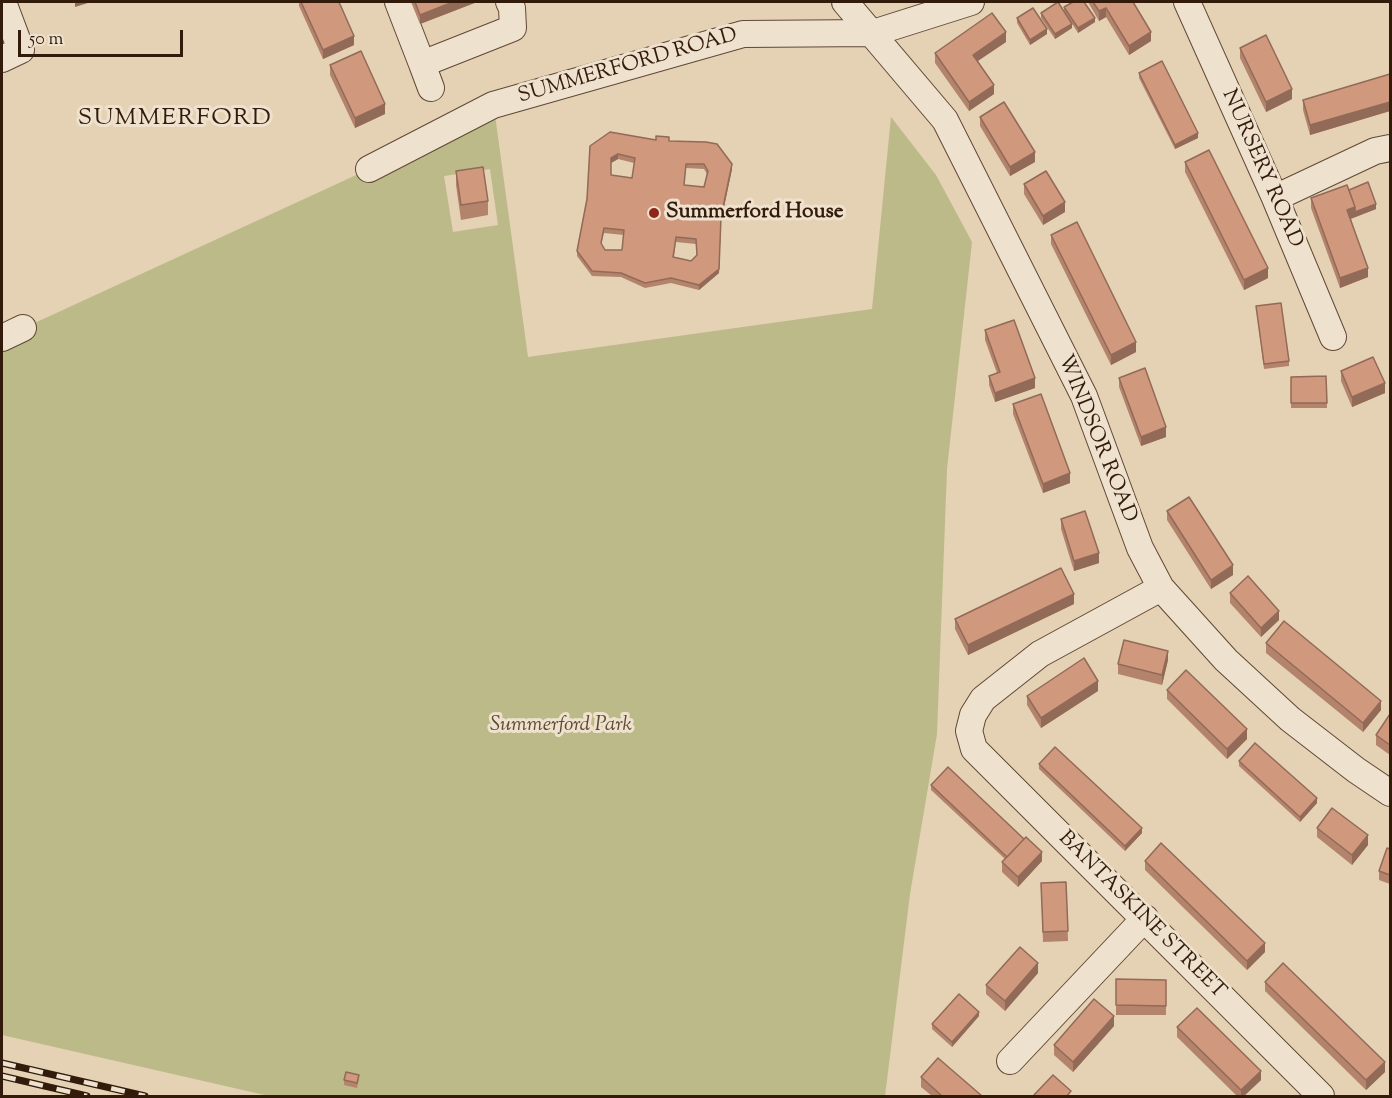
<!DOCTYPE html>
<style>
body{margin:0}
#map{position:relative;width:1392px;height:1098px;overflow:hidden;background:#e5d1b3;font-family:"Sorts Mill Goudy",serif}
canvas{display:block}
.frame{position:absolute;inset:0;border:3px solid #331b0c;pointer-events:none}
.scale{position:absolute;left:18px;top:30px;width:165px;height:27px;box-sizing:border-box;border:3px solid #331b0c;border-top:0;padding-left:8px;font-size:18px;line-height:21px;white-space:nowrap;color:#331b0c;-webkit-text-stroke:4px #eee1ce;paint-order:stroke}
</style>
<div id="map">
<canvas width="1392" height="1098"></canvas>
<div class="frame"></div>
<div class="scale">50 m</div>
</div>
<script>
const g = document.querySelector('canvas').getContext('2d');
g.lineJoin = 'round';
function paint(path, color) {
  g.fillStyle = color;
  g.fill(path, 'evenodd');
}
function poly(rows) {
  const path = new Path2D();
  for (const r of rows) {
    path.moveTo(r[0], r[1]);
    for (let i = 2; i < r.length; i += 2) path.lineTo(r[i], r[i + 1]);
  }
  return path;
}
function strokePath(path, color, width, dash) {
  g.strokeStyle = color;
  g.lineWidth = width;
  g.lineCap = dash ? 'butt' : 'round';
  g.setLineDash(dash || []);
  g.stroke(path);
}
function drawText(font, color, halo, rows, align = 'center') {
  g.font = font + ' "Sorts Mill Goudy",serif';
  g.lineWidth = 6;
  g.setLineDash([]);
  g.textBaseline = 'middle';
  g.strokeStyle = halo;
  g.fillStyle = color;
  for (const [text, x, y, turn = 0] of rows) {
    g.save();
    g.translate(x, y);
    g.rotate((+turn || 0) * Math.PI / 180);
    g.textAlign = isNaN(turn) ? turn : align;
    if (halo) g.strokeText(text, 0, 0);
    g.fillText(text, 0, 0);
    g.restore();
  }
}
const green = poly([
 [495,115,528,357,872,309,891,117,936,175,972,242,947,469,937,734,910,894,885,1096,269,1096,2,1035,2,338,378,165],
 [490,169,498,225,453,232,444,176]
]);
const minor = poly([
 [398,2,422,64,513,28,512,8,509,2],
 [845,2,945,120,1084,396,1140,548,1161,588,1226,660,1290,719,1356,770,1390,793],
 [1187,2,1275,198,1333,337],
 [2,59,21,50,3,2],
 [422,64,431,88],
 [369,169,493,105,743,34,873,33,971,2],
 [1275,198,1375,151,1390,148],
 [2,338,23,328],
 [1161,588,1040,654,983,699,973,715,969,731,974,749,1321,1096],
 [1010,1061,1145,918]
]);
const rail = poly([
 [2,1063,145,1096],
 [2,1076,87,1096]
]);
const wall = poly([
 [299,2,339,2,354,45,323,59,299,6],
 [411,2,477,2,420,24],
 [1088,2,1133,2,1151,41,1129,55,1106,17,1099,21],
 [1064,7,1095,22,1078,33,1064,11],
 [1041,13,1072,28,1055,39,1041,18],
 [1017,18,1047,34,1030,45,1017,23],
 [1006,42,978,61,994,94,969,111,935,63,935,53],
 [1240,48,1292,99,1266,112,1240,58],
 [330,65,385,114,355,128,330,75],
 [1139,73,1198,138,1175,149,1139,78],
 [1390,74,1390,111,1310,135,1303,110,1303,100],
 [980,117,1035,162,1010,176,980,126],
 [656,140,669,141,732,169,721,221,719,273,699,290,671,283,645,288,621,277,592,276,577,256,577,251,587,199,590,146],
 [618,159,634,163,632,178,611,175,611,163],
 [686,168,704,169,707,174,704,187,684,185],
 [604,233,624,235,622,250,605,250,601,245],
 [676,242,696,244,697,256,691,261,674,257],
 [1185,162,1268,278,1244,290,1185,172],
 [456,171,488,201,488,215,461,220,456,185],
 [1024,184,1065,212,1043,225,1024,194],
 [1311,198,1376,209,1351,219,1368,277,1340,288,1311,208],
 [1051,235,1136,352,1111,365,1051,244],
 [1256,306,1289,361,1289,366,1264,369],
 [985,330,1035,388,995,402,989,385,989,376,997,373,985,340],
 [1341,371,1385,393,1352,407,1341,381],
 [1326,376,1327,408,1291,408,1291,377],
 [1119,378,1166,437,1141,446,1119,387],
 [1013,404,1070,483,1043,493,1013,414],
 [1167,511,1233,575,1211,589,1167,520],
 [1061,519,1099,563,1074,571,1061,529],
 [1230,593,1279,620,1261,637,1230,603],
 [1074,604,968,655,955,629,955,619],
 [1266,643,1381,710,1363,732,1266,653],
 [1168,660,1162,685,1118,674,1118,664],
 [1167,690,1247,739,1227,759,1167,699],
 [1098,691,1041,728,1027,705,1027,696],
 [1390,714,1390,755,1376,745,1376,735],
 [1239,761,1317,803,1300,822,1239,766],
 [1039,764,1142,833,1125,851,1039,769],
 [931,785,1042,861,1018,887,1002,872,1002,862,1005,859,931,790],
 [1317,828,1368,845,1352,865,1317,837],
 [1390,849,1390,884,1379,880,1379,871],
 [1145,861,1265,952,1247,970,1145,870],
 [1066,882,1068,941,1043,942,1041,883],
 [1038,973,1005,1011,986,994,986,985],
 [1116,979,1166,980,1166,1015,1116,1015],
 [1265,982,1385,1072,1366,1090,1265,991],
 [979,1016,952,1047,932,1029,932,1024],
 [1114,1026,1073,1072,1054,1055,1054,1045],
 [1177,1027,1261,1080,1244,1096,1237,1096,1177,1037],
 [921,1077,982,1096,932,1096,921,1087],
 [359,1079,357,1088,344,1085,344,1080]
]);
const shadedWall = poly([
 [75,2,91,2,75,7],
 [453,2,477,2,420,24,420,15],
 [1106,8,1106,17,1099,21,1099,11],
 [1095,18,1095,22,1078,33,1078,28],
 [1072,24,1072,28,1055,39,1055,34],
 [1047,29,1047,34,1030,45,1030,40],
 [1006,32,1006,42,973,64,973,55],
 [1151,32,1151,41,1129,55,1129,46],
 [354,36,354,45,323,59,323,50],
 [994,85,994,94,969,111,969,102],
 [1292,89,1292,99,1266,112,1266,102],
 [1390,102,1390,111,1310,135,1310,125],
 [385,104,385,114,355,128,355,118],
 [1198,133,1198,138,1175,149,1175,145],
 [1035,152,1035,162,1010,176,1010,167],
 [618,154,618,159,611,163,611,158],
 [732,164,732,169,721,221,719,273,699,290,699,285,721,217],
 [1065,202,1065,212,1043,225,1043,216],
 [1376,204,1376,209,1355,217,1355,212],
 [1355,207,1355,217,1347,220,1347,210],
 [1268,268,1268,278,1244,290,1244,280],
 [1368,268,1368,277,1340,288,1340,278],
 [1136,342,1136,352,1111,365,1111,355],
 [1035,378,1035,388,995,402,995,393],
 [1385,383,1385,393,1352,407,1352,397],
 [1166,427,1166,437,1141,446,1141,437],
 [1070,473,1070,483,1043,493,1043,484],
 [1099,553,1099,563,1074,571,1074,561],
 [1233,565,1233,575,1211,589,1211,580],
 [1074,594,1074,604,968,655,968,645],
 [1279,611,1279,620,1261,637,1261,628],
 [1168,651,1168,660,1162,685,1162,675],
 [1098,681,1098,691,1041,728,1041,718],
 [1381,701,1381,710,1363,732,1363,723],
 [1247,729,1247,739,1227,759,1227,749],
 [1317,798,1317,803,1300,822,1300,817],
 [1142,828,1142,833,1125,851,1125,846],
 [1368,835,1368,845,1352,865,1352,855],
 [1042,852,1042,861,1018,887,1018,877],
 [1265,943,1265,952,1247,970,1247,961],
 [1038,963,1038,973,1005,1011,1005,1001],
 [979,1012,979,1016,952,1047,952,1042],
 [1114,1016,1114,1026,1073,1072,1073,1062],
 [1385,1062,1385,1072,1366,1090,1366,1080],
 [1261,1071,1261,1080,1244,1096,1241,1096,1241,1090]
]);
const building = poly([
 [301,2,339,2,354,36,323,50,301,2],
 [415,2,453,2,420,15,415,2],
 [1058,2,1072,24,1055,34,1041,13,1058,2],
 [1073,2,1084,2,1095,18,1078,28,1064,7,1073,2],
 [1093,2,1133,2,1151,32,1129,46,1106,8,1099,11,1093,2],
 [1033,8,1047,29,1030,40,1017,18,1033,8],
 [992,13,1006,32,973,55,994,85,969,102,935,53,992,13],
 [1266,35,1292,89,1266,102,1240,48,1266,35],
 [361,51,385,104,355,118,330,65,361,51],
 [1162,61,1198,133,1175,145,1139,73,1162,61],
 [1390,74,1390,102,1310,125,1303,100,1390,74],
 [1004,102,1035,152,1010,167,980,117,1004,102],
 [610,132,656,140,656,136,669,137,669,141,706,142,717,144,732,164,721,217,719,269,699,285,671,278,645,283,621,273,592,271,577,251,587,199,590,146,610,132],
 [618,154,635,158,632,178,611,175,611,158,618,154],
 [686,164,704,164,708,171,704,187,684,185,686,164],
 [604,228,624,230,622,250,605,250,601,243,604,228],
 [676,237,696,239,697,255,691,261,673,257,676,237],
 [1209,150,1268,268,1244,280,1185,162,1209,150],
 [483,167,488,201,461,205,456,171,483,167],
 [1046,171,1065,202,1043,216,1024,184,1046,171],
 [1368,182,1376,204,1355,212,1355,207,1349,190,1368,182],
 [1347,185,1355,207,1347,210,1368,268,1340,278,1311,198,1347,185],
 [1077,222,1136,342,1111,355,1051,235,1077,222],
 [1281,303,1289,361,1264,364,1256,306,1281,303],
 [1014,320,1035,378,995,393,989,376,1000,372,985,330,1014,320],
 [1373,357,1385,383,1352,397,1341,371,1373,357],
 [1145,368,1166,427,1141,437,1119,378,1145,368],
 [1326,376,1327,403,1291,403,1291,377,1326,376],
 [1041,394,1070,473,1043,484,1013,404,1041,394],
 [1189,497,1233,565,1211,580,1167,511,1189,497],
 [1085,511,1099,553,1074,561,1061,519,1085,511],
 [1061,568,1074,594,968,645,955,619,1061,568],
 [1248,576,1279,611,1261,628,1230,593,1248,576],
 [1284,621,1381,701,1363,723,1266,643,1284,621],
 [1124,640,1168,651,1162,675,1118,664,1124,640],
 [1084,658,1098,681,1041,718,1027,696,1084,658],
 [1186,670,1247,729,1227,749,1167,690,1186,670],
 [1390,714,1390,745,1376,735,1390,714],
 [1255,743,1317,798,1300,817,1239,761,1255,743],
 [1055,747,1142,828,1125,846,1039,764,1055,747],
 [948,767,1024,839,1007,857,931,785,948,767],
 [1332,808,1368,835,1352,855,1317,828,1332,808],
 [1026,837,1042,852,1018,877,1002,862,1026,837],
 [1161,843,1265,943,1247,961,1145,861,1161,843],
 [1387,848,1390,849,1390,875,1379,871,1387,848],
 [1066,882,1068,931,1043,932,1041,883,1066,882],
 [1020,947,1038,963,1005,1001,986,985,1020,947],
 [1283,963,1385,1062,1366,1080,1265,982,1283,963],
 [1116,979,1166,980,1166,1006,1116,1005,1116,979],
 [959,994,979,1012,952,1042,932,1024,959,994],
 [1094,999,1114,1016,1073,1062,1054,1045,1094,999],
 [1197,1008,1261,1071,1241,1090,1177,1027,1197,1008],
 [938,1058,982,1096,942,1096,921,1077,938,1058],
 [346,1072,359,1075,357,1083,344,1080,346,1072],
 [1053,1075,1071,1091,1067,1096,1033,1096,1053,1075]
]);
const markers = [
 [654,213,6,"#8f2418"]
];
const streetNames = [
 ["SUMMERFORD ROAD",628,67,-16],
 ["NURSERY ROAD",1261,169,66],
 ["WINDSOR ROAD",1096,439,68],
 ["BANTASKINE STREET",1141,916,45]
];
const poiNames = [
 ["Summerford House",666,213]
];
const parkNames = [
 ["Summerford Park",561,726]
];
const quarterNames = [
 ["SUMMERFORD",175,120]
];
paint(green, '#bbba88');
strokePath(minor, '#604836', 28);
strokePath(minor, '#eee1ce', 26);
strokePath(rail, '#331b0c', 7);
strokePath(rail, '#eee1ce', 4.5, [14]);
paint(wall, '#b3836c');
paint(shadedWall, '#926a58');
paint(building, '#d0987d');
strokePath(building, '#926a58', 1.5);
for (const [x, y, r, color] of markers) {
  const dot = new Path2D();
  dot.arc(x, y, r, 0, 2 * Math.PI);
  g.fillStyle = color;
  g.fill(dot);
  strokePath(dot, '#eee1ce', 2);
}
drawText('21px', '#331b0c', '#eee1ce', streetNames);
drawText('bold 21px', '#331b0c', '#eee1ce', poiNames, 'left');
drawText('italic 21px', '#5c4b31', '#eee1ce', parkNames);
g.letterSpacing = '1.5px';
drawText('24px', '#331b0c', '#eee1ce', quarterNames);
g.letterSpacing = '0px';
</script>
